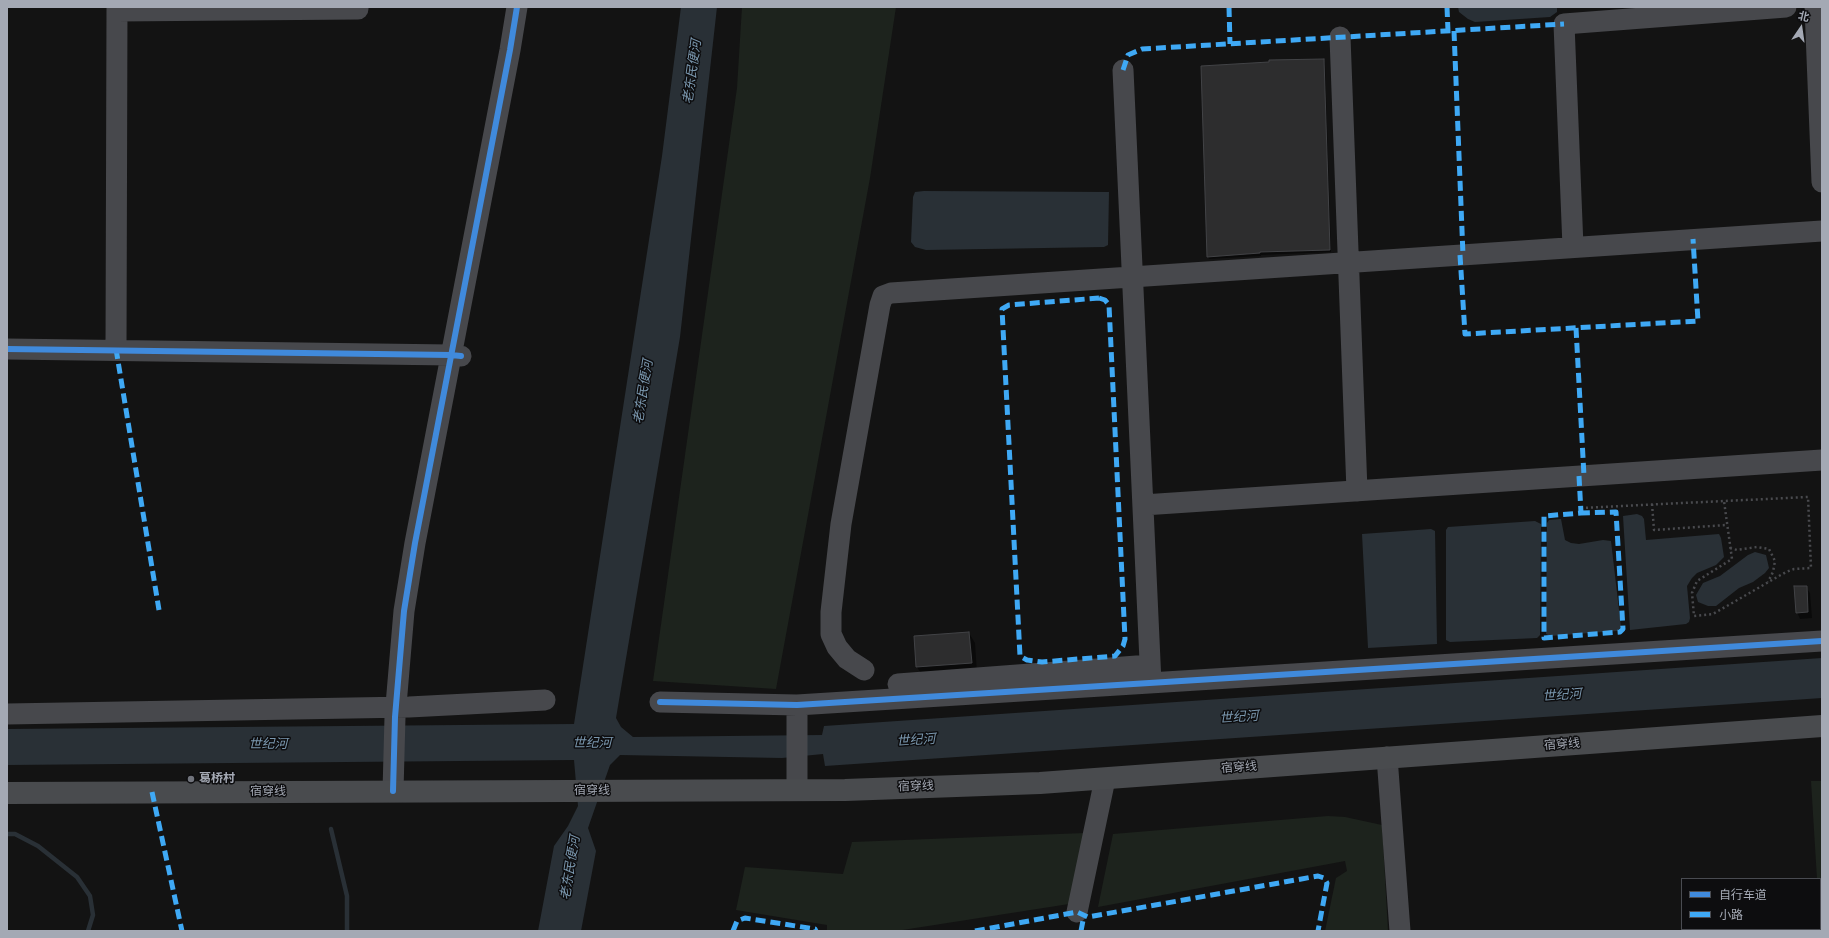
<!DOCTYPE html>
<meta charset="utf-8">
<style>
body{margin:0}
#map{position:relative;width:1829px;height:938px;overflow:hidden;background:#131313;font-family:Jost,"Noto Sans SC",sans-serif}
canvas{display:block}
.frame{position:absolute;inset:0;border:8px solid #a4a9b4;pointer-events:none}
.legend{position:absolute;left:1681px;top:878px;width:140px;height:52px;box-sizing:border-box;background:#0d0d0f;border:1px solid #494b51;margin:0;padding:5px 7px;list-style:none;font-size:12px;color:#a4a9b4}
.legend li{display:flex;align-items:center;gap:8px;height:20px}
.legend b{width:20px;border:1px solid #494b51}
.north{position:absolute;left:1781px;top:8px;width:40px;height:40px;-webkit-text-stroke:3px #0d0d0f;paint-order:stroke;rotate:13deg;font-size:11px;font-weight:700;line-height:16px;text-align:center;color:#a4a9b4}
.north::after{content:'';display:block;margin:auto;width:14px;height:18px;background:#a4a9b4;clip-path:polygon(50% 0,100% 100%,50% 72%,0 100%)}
</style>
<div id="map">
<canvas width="1829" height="938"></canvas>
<div class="frame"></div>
<ul class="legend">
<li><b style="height:5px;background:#408adc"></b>自行车道</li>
<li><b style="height:5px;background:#3fa9f5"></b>小路</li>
</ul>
<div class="north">北</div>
</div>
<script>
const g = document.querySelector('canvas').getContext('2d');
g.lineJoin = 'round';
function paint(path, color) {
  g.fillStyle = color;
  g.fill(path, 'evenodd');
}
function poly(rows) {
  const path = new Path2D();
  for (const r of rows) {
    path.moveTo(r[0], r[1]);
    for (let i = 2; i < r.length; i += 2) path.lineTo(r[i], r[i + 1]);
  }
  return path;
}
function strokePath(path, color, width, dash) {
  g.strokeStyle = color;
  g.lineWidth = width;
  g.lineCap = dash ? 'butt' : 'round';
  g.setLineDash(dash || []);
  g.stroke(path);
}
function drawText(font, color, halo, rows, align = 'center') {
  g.font = font + ' Jost,"Noto Sans SC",sans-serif';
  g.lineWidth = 3;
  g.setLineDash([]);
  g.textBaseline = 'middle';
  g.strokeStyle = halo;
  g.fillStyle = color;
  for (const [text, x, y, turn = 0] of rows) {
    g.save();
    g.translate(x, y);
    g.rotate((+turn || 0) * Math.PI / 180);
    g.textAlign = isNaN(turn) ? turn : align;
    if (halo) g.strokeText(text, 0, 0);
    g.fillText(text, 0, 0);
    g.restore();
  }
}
const green = poly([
 [742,7,896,7,870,178,776,689,653,681,737,88],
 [1811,781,1822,781,1822,931,1821,931,1820,879,1817,879],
 [1328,816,1345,817,1382,825,1388,931,1325,931,1336,878,1347,871,1345,861,1098,907,1113,834],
 [1085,833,1069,904,896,931,827,931,827,925,736,910,745,867,843,874,852,842]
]);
const water = poly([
 [681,7,717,7,680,337,616,718,621,727,633,737,822,735,824,726,1822,658,1822,698,825,766,823,754,782,758,620,755,610,765,588,828,596,851,581,931,538,931,554,846,568,826,578,806,574,760,7,765,7,729,574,724,662,156],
 [1458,7,1557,7,1557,12,1550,17,1475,22,1468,19,1459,12],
 [924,191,1109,192,1108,245,1104,247,926,250,915,247,911,242,913,197,915,192],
 [1637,514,1642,516,1644,519,1646,540,1719,534,1721,538,1724,557,1716,565,1697,573,1692,578,1687,586,1690,618,1689,622,1686,624,1630,630,1623,516],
 [1561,519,1565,540,1571,543,1579,544,1603,540,1611,541,1621,627,1617,631,1550,636,1546,634,1547,523,1549,520],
 [1535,521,1541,524,1540,635,1537,638,1450,642,1446,640,1446,530,1448,527],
 [1431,529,1435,531,1437,644,1368,648,1362,534],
 [1755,552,1766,555,1769,568,1765,573,1753,582,1739,588,1716,606,1708,606,1698,602,1696,595,1703,583,1720,576,1748,555]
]);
const shadow = poly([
 [1323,60,1325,63,1331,252,1261,255,1261,256,1209,259,1208,256],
 [1806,587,1810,593,1812,618,1800,619,1797,612],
 [969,633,975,643,977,673,923,677,917,667,915,637]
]);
const stream = poly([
 [331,829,347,896,347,931],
 [7,834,15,834,38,846,77,877,90,896,93,915,88,931]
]);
const building = poly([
 [1324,59,1330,250,1260,252,1260,253,1207,257,1201,66,1269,62,1269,60,1324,59],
 [1794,586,1807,586,1808,612,1796,613,1794,586],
 [969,632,972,663,916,667,914,636,969,632]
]);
const path = poly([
 [1652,504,1654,530,1726,525],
 [1581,508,1724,501,1808,497,1811,568,1794,569,1786,572,1713,614,1694,616,1692,593,1697,581,1732,559,1724,501],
 [1730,548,1737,550,1757,547,1769,549,1775,561,1773,572,1768,582]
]);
const minor = poly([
 [1815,7,1822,182],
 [117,11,358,9,358,7],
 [1340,37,1357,491],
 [1123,70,1151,683],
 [1573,247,1564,24,1786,7],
 [7,349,451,355,461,356],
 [116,349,117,7],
 [1143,505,1822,460],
 [864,670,847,659,837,647,831,634,831,612,841,524,880,305,883,296,891,293,1822,231],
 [898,684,1150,665],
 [660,702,797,705,1822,641],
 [7,714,409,707,545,700],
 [1387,757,1400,931],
 [797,790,797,705],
 [393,791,395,717,404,611,415,543,510,50,517,7],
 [1077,912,1105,779]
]);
const major = poly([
 [7,793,845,790,1040,783,1822,726]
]);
const quiet = poly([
 [1229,7,1230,44],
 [1447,7,1448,31],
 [1454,31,1463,255],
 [1123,70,1128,55,1142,49,1564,24],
 [1460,255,1465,334,1698,321,1693,239],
 [1099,298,1105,300,1109,305,1125,639,1123,646,1115,656,1042,662,1027,660,1020,656,1002,309,1009,305,1099,298],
 [1576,328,1584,476],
 [116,349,159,610],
 [1579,476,1581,513,1544,516,1544,638,1620,632,1623,629,1616,512,1581,513],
 [152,792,182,931],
 [733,931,737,921,745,918,815,929,816,931],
 [975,931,1077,912,1088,917,1318,876,1324,878,1327,883,1318,931],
 [1081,931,1084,915]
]);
const cycleway = poly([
 [7,349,451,355,461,356],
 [660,702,797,705,1822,641],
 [393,791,395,717,404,611,415,543,510,50,517,7]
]);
const markers = [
 [191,779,4,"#71747c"]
];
const streetNames = [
 ["宿穿线",1562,745,-4],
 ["宿穿线",1239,768,-4],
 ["宿穿线",916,787,-2],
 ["宿穿线",592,791],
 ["宿穿线",268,792]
];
const poiNames = [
 ["葛桥村",199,779]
];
const waterNames = [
 ["老东民便河",693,72,-82],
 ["老东民便河",644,392,-81],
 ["世纪河",1562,696,-4],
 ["世纪河",1239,718,-4],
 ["世纪河",916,741,-4],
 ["世纪河",592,744],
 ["世纪河",268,745],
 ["老东民便河",571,868,-81]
];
paint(green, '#1d231d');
paint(water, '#293036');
paint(shadow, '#0007');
strokePath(stream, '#293036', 4.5);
paint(building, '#2d2d2e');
strokePath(building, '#424346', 1);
strokePath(path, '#494a4e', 2.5, [2, 3]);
strokePath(minor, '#47484c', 21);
strokePath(major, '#494b4e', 22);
strokePath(quiet, '#3fa9f5', 5, [10, 5]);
strokePath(cycleway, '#408adc', 6);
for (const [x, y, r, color] of markers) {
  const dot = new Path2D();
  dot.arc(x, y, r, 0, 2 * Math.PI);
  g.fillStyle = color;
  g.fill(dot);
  strokePath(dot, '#0d0d0f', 1.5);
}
drawText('12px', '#a4a9b4', '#0d0d0f', streetNames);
drawText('bold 12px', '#a4a9b4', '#0d0d0f', poiNames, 'left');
drawText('italic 13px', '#7b98af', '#0d0d0f', waterNames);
</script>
